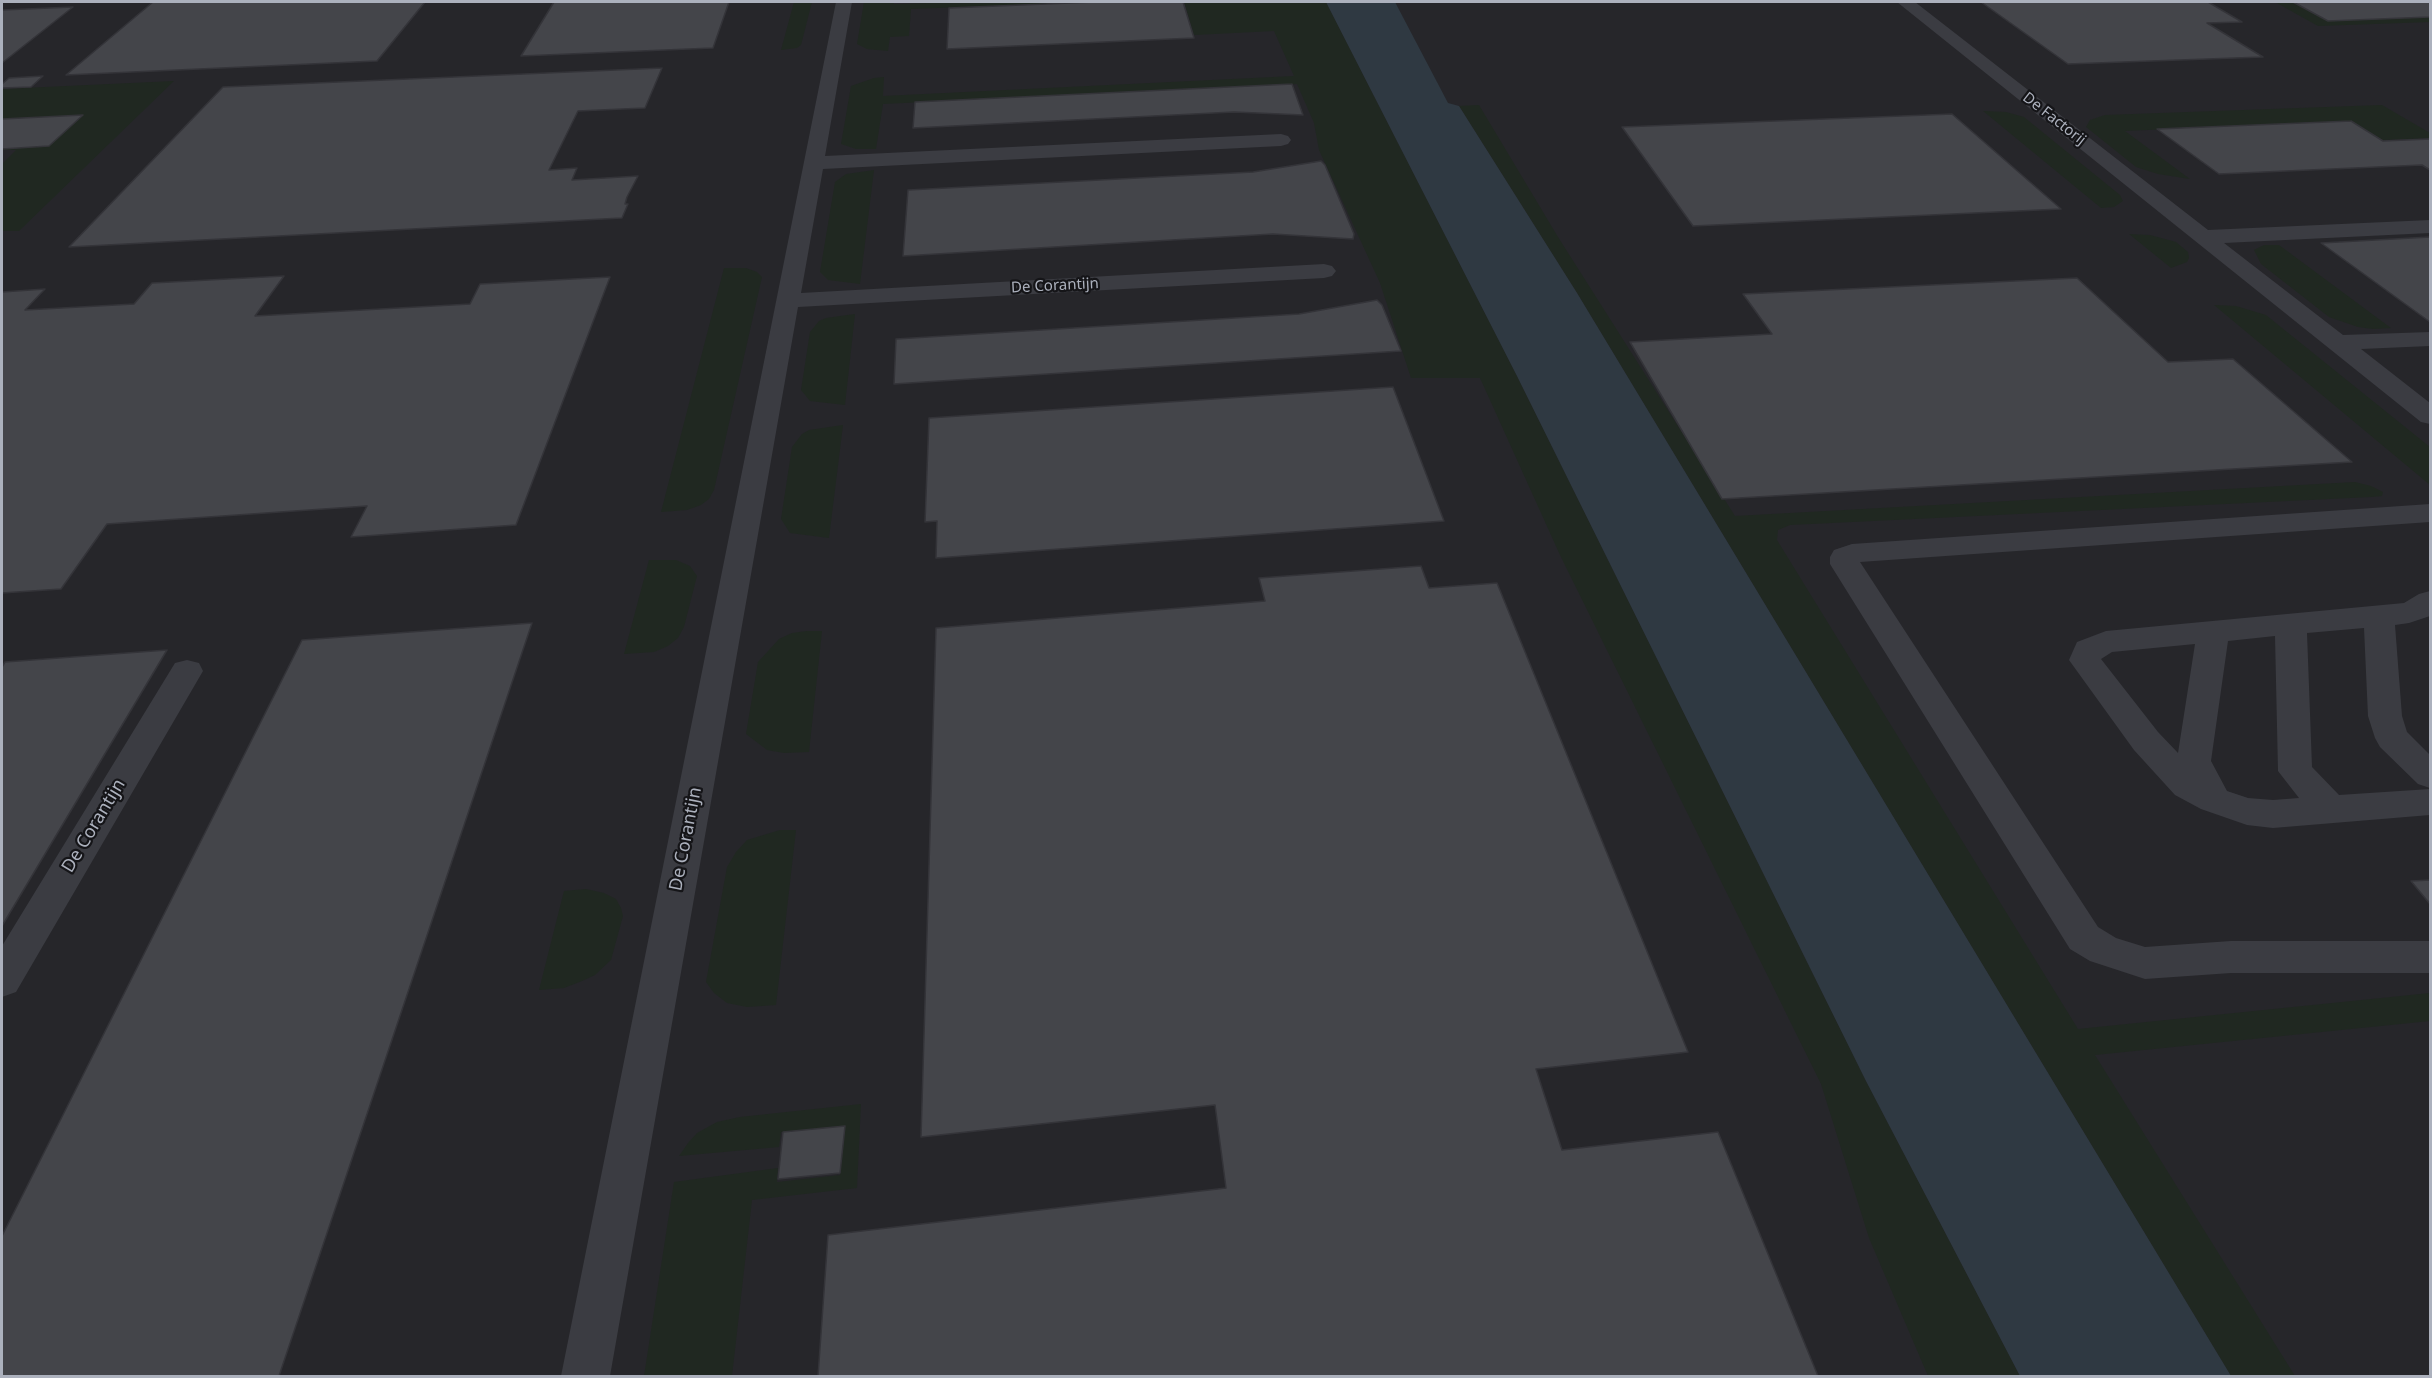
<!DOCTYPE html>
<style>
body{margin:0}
#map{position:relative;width:2432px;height:1378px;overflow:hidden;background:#1a1a1d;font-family:"Noto Sans",sans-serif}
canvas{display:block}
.frame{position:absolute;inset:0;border:3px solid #acb1bd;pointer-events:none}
</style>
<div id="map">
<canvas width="2432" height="1378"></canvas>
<div class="frame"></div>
</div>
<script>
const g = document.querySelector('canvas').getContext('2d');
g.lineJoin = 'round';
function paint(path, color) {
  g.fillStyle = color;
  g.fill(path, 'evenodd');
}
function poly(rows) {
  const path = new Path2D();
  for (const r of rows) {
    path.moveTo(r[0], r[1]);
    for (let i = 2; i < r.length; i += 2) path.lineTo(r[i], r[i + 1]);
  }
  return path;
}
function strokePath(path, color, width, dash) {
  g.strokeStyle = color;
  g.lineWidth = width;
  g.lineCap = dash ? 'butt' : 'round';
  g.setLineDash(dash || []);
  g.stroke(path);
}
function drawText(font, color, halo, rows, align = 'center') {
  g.font = font + ' "Noto Sans",sans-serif';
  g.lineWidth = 4.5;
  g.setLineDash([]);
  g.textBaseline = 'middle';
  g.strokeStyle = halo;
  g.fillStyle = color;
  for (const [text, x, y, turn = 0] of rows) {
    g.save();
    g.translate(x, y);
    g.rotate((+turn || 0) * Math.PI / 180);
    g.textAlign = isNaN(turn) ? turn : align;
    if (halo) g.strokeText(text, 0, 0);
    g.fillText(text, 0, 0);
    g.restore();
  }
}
const built = poly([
 [2,2,2430,2,2430,1376,2,1376]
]);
const green = poly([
 [794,2,812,2,801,45,797,48,781,50],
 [864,2,894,2,894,4,958,2,1090,2,911,9,909,36,890,37,888,51,867,49,857,44],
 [1184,2,1326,2,1517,376,1866,1081,2020,1376,1928,1376,1869,1238,1821,1084,1560,555,1480,378,1411,378,1380,283,1319,150,1314,123,1297,84,883,104,876,149,856,149,841,144,851,86,874,78,884,77,883,96,1294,76,1274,31,1194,35],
 [2275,2,2293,2,2328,21,2430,17,2430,22,2318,26],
 [174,81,19,231,2,231,2,164,16,150,2,150,2,89],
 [1479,105,1558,237,1735,516,2355,482,2371,486,2383,492,2382,496,2371,497,1790,525,1778,530,1777,540,2078,1029,2430,993,2430,1021,2095,1055,2295,1376,2231,1376,1577,293,1459,106],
 [2382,105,2430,133,2430,138,2383,140,2350,121,2125,131,2190,179,2158,174,2136,167,2086,127,2090,120,2105,115],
 [1983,111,2006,112,2024,117,2120,195,2123,201,2114,207,2101,208],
 [874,170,860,284,828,280,820,272,835,182,846,174],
 [2129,234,2150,235,2176,242,2188,252,2189,258,2187,262,2171,268],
 [2264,245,2279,245,2391,328,2373,329,2358,327,2329,317,2261,264,2254,250],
 [724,268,746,268,757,272,762,277,714,490,709,499,701,505,687,510,661,512],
 [2214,305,2236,306,2266,315,2430,447,2430,485],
 [855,314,845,405,810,401,801,390,810,332,819,321,826,318],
 [843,425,829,538,790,533,781,519,792,447,802,434,809,430],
 [649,560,676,560,690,566,697,576,684,627,678,638,668,646,654,652,624,654],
 [807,631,822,631,809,752,784,753,767,750,746,734,758,662,779,639,792,633],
 [780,830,796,830,776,1005,747,1007,727,1003,714,993,706,982,727,867,736,852,747,840],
 [586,889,604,893,616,899,621,908,623,916,611,960,595,975,582,981,564,988,539,990,564,891],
 [861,1104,857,1188,752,1200,732,1376,644,1376,674,1182,778,1168,777,1182,840,1175,845,1127,781,1132,779,1147,679,1156,688,1143,697,1133,717,1122,740,1117]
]);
const water = poly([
 [1326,2,1395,2,1448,103,1459,106,1577,293,2231,1376,2020,1376,1866,1081,1517,376]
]);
const building = poly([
 [153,2,425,2,377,61,66,75,153,2],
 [554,2,729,2,713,48,521,56,554,2],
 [1094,2,1183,2,1194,38,947,49,949,8,1094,2],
 [1981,2,2208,2,2242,22,2207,23,2263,57,2068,64,1981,2],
 [2293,2,2430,2,2430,17,2328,21,2293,2],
 [73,7,2,63,2,10,73,7],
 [662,68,645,108,578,111,549,170,577,168,572,180,638,176,627,197,625,204,628,204,622,218,69,247,223,87,662,68],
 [43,76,31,87,2,88,2,84,9,78,43,76],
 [1292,84,1303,115,1234,112,913,128,915,102,1292,84],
 [1952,114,2061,209,1693,226,1622,127,1952,114],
 [83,115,49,146,2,149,2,119,83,115],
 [2351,121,2383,141,2430,139,2430,170,2422,165,2219,174,2157,129,2351,121],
 [1321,161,1325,165,1354,234,1353,239,1273,234,903,256,908,190,1253,172,1321,161],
 [2430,237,2430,322,2321,243,2430,237],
 [284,276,255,316,470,304,480,284,610,277,516,525,351,537,367,506,107,524,61,589,2,593,2,292,45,289,25,310,134,304,152,283,284,276],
 [2077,278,2168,362,2233,359,2352,462,1722,499,1630,342,1772,334,1743,294,2077,278],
 [1377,300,1382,305,1401,351,894,384,896,339,1299,314,1377,300],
 [1393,387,1444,521,936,558,937,521,925,522,929,418,1393,387],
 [1421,566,1429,588,1497,583,1688,1052,1536,1069,1562,1150,1718,1132,1818,1376,818,1376,828,1235,1226,1188,1215,1105,921,1137,936,628,1265,601,1259,578,1421,566],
 [532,623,279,1376,2,1376,2,1236,302,640,532,623],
 [167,650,2,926,2,667,5,662,167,650],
 [2430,880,2430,904,2411,881,2430,880],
 [845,1126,840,1173,778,1179,783,1132,845,1126]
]);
const minor = poly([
 [836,2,852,2,825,156,1281,134,1288,136,1291,140,1288,144,1281,146,823,169,801,293,1324,264,1332,266,1336,271,1332,276,1324,278,798,307,610,1376,561,1376,836,2],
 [1897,2,1915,2,2208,230,2430,220,2430,233,2224,243,2343,335,2430,332,2430,346,2361,349,2430,403,2430,424,2421,422,1897,2],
 [2430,504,2430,522,1860,562,2098,927,2116,938,2145,947,2231,941,2430,941,2430,973,2231,973,2145,979,2090,961,2070,949,1830,564,1830,557,1834,550,1852,544,2430,504],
 [2430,591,2430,616,2409,623,2395,625,2402,716,2407,732,2430,755,2430,788,2418,784,2380,747,2375,738,2368,716,2364,628,2307,633,2312,767,2339,795,2430,789,2430,815,2273,828,2247,825,2201,809,2175,795,2134,750,2069,660,2077,642,2106,631,2404,603,2419,594,2430,591],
 [2275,636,2278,771,2299,798,2273,800,2248,798,2227,791,2211,761,2228,641,2275,636],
 [2195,644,2178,753,2158,732,2101,659,2112,652,2195,644],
 [187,660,199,663,203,671,16,992,2,997,2,946,175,663,187,660]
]);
const farStreetnames = [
 ["De Factorij",2054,119,38],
 ["De Corantijn",1055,286,-3]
];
const streetNames = [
 ["De Corantijn",94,826,-59],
 ["De Corantijn",686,839,-79]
];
paint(built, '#26262a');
paint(green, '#202821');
paint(water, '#2f3942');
paint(building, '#44454a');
strokePath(building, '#343439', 1.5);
paint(minor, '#3b3c42');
drawText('15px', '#acb1bd', '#151518', farStreetnames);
drawText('18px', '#acb1bd', '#151518', streetNames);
</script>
